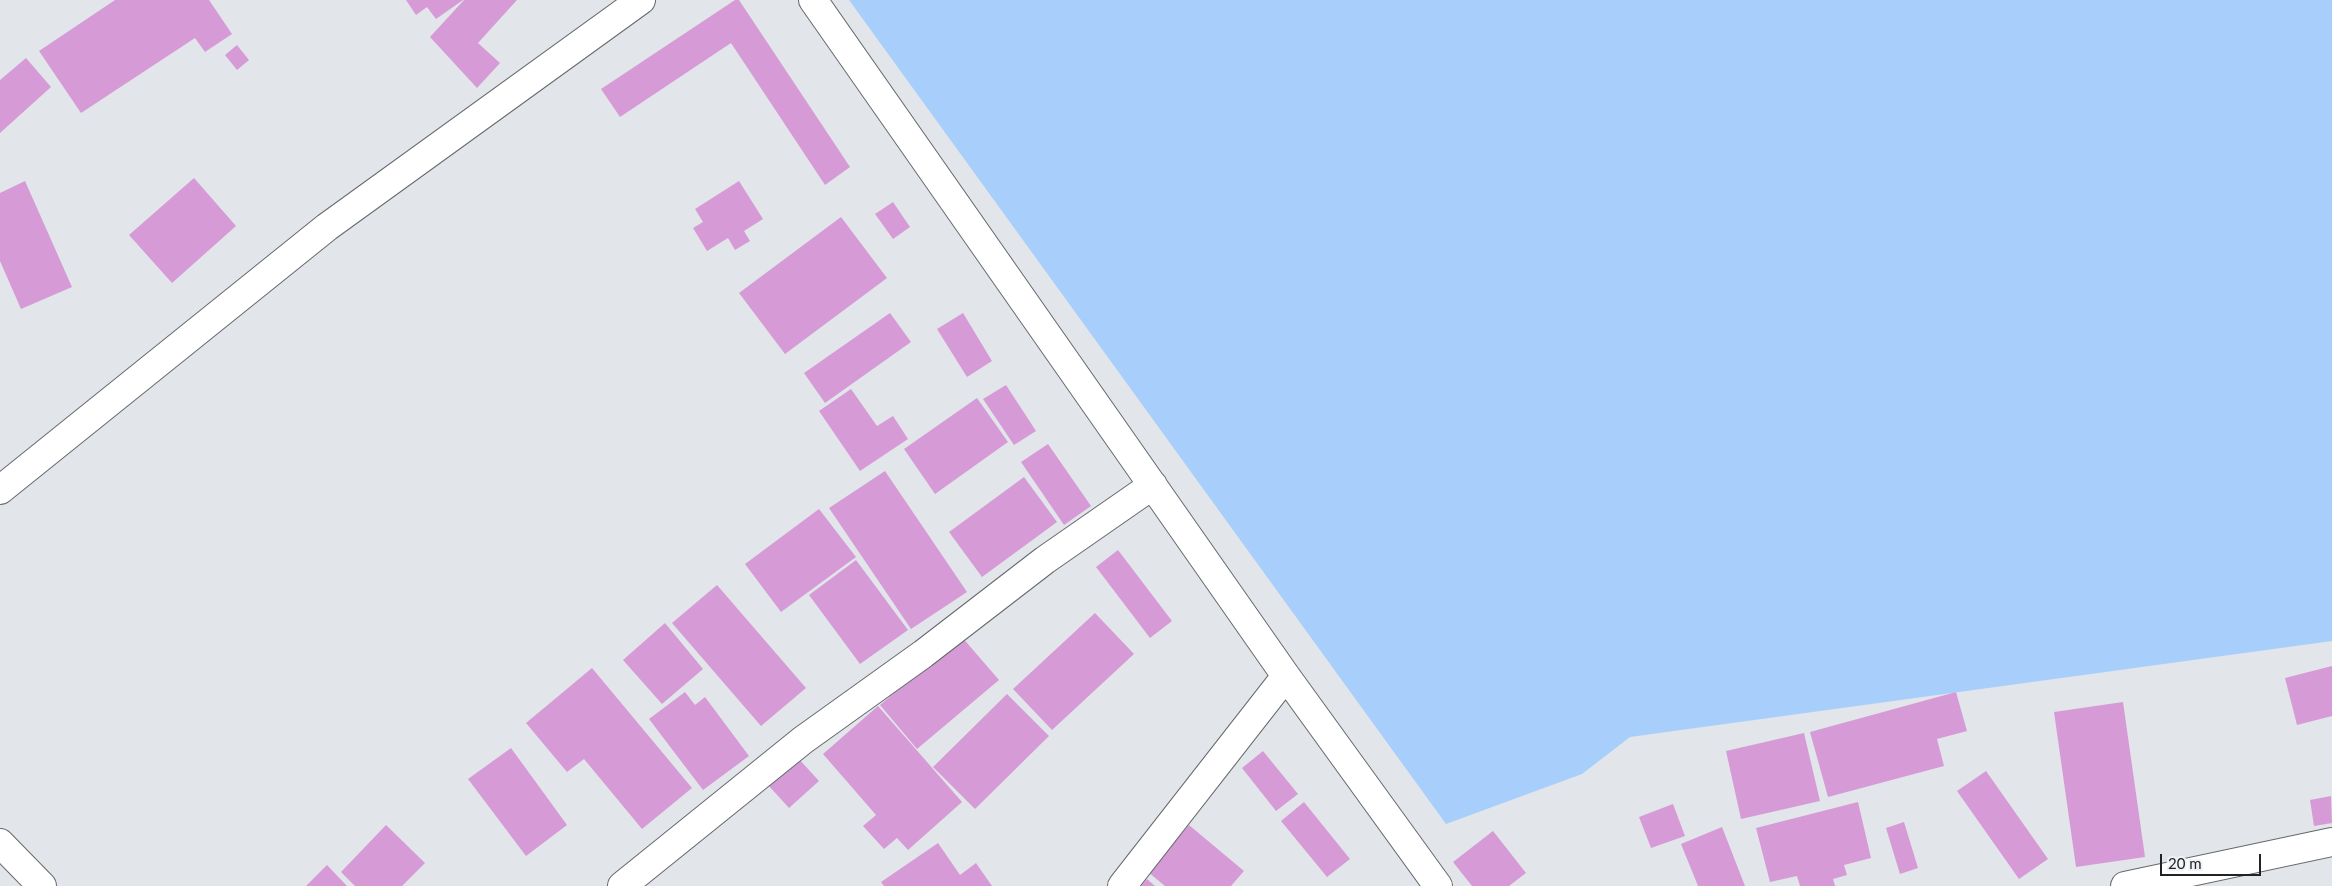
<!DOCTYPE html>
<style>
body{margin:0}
#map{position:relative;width:2332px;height:886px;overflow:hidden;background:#e2e5e9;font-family:Lato,sans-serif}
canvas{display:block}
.scale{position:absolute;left:2160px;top:854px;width:101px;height:22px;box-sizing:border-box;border:2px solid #212224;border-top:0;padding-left:6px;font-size:15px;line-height:18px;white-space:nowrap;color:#212224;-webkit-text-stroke:4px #eff2f6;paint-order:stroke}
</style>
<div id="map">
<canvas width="2332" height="886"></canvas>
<div class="scale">20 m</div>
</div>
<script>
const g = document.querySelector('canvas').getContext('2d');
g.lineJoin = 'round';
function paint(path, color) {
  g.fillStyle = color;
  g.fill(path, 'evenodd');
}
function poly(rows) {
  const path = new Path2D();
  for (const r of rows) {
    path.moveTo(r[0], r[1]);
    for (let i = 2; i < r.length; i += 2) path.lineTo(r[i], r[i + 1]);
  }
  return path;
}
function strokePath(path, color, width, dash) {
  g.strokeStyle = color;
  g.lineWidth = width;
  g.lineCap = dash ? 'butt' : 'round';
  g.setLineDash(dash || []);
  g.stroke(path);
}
const green = poly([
 [849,0,2332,0,2332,641,1630,737,1582,774,1446,824]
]);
const building = poly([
 [115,0,209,0,232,34,205,52,195,38,81,113,39,51],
 [406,0,463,0,436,19,427,7,416,15],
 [464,0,517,0,478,43,500,63,477,88,430,37],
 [735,0,739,0,850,167,825,185,731,43,620,117,601,89],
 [237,45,249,60,237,70,225,55],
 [26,58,51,87,0,133,0,80],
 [194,178,236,226,172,283,129,235],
 [25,181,72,287,21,309,0,261,0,193],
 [739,181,763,219,744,231,750,241,735,250,728,238,707,251,693,228,703,222,695,209],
 [893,202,910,227,893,239,875,214],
 [841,217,887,278,785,354,739,293],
 [890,313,911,342,825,403,804,373],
 [963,313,992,361,967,377,937,329],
 [1006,385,1036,431,1014,445,983,399],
 [851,389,877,426,893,416,908,439,860,471,819,411],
 [977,398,1008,442,935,494,904,449],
 [1048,444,1091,506,1064,525,1021,462],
 [885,471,967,592,911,629,829,508],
 [1024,477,1057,522,982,577,949,532],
 [819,509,856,557,781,612,745,564],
 [1118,550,1172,621,1150,638,1096,567],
 [856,560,908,630,860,664,809,595],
 [717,585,806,688,761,726,672,623],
 [1095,613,1134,654,1052,730,1013,689],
 [665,623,703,669,662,704,623,660],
 [961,636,999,680,917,749,880,705],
 [2332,666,2332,716,2297,725,2285,678],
 [592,668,692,788,642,829,584,759,567,772,526,723],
 [685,692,695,705,705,697,749,756,703,790,649,719],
 [1956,692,1967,731,1937,739,1944,766,1828,797,1810,732],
 [1007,694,1049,736,975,809,933,767],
 [2123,702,2145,857,2076,867,2054,712],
 [878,706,962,802,908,850,897,838,884,849,863,826,876,815,823,754],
 [1804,733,1820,801,1741,819,1726,751],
 [511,748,567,825,526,856,468,779],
 [1263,751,1298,794,1276,811,1242,768],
 [798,758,819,781,789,808,768,785],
 [1986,771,2048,859,2019,879,1957,791],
 [2331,796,2332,823,2314,826,2310,800],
 [1304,802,1350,859,1327,877,1281,821],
 [1858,802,1871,858,1844,865,1847,875,1833,879,1835,886,1800,886,1797,876,1770,882,1756,828],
 [1673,804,1685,836,1651,848,1639,817],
 [1904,822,1918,868,1900,874,1886,828],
 [386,825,425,863,402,886,355,886,341,872],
 [1189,825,1244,871,1231,886,1165,886,1148,872],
 [1722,827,1745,886,1698,886,1681,844],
 [1493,831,1526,873,1509,886,1472,886,1453,862],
 [938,843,960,875,976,863,992,886,884,886,881,882],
 [327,865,347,886,306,886],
 [1147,879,1155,886,1141,886]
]);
const street = poly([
 [813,0,1286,676,1438,886],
 [0,490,327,227,641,0],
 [0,843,42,886],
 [622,886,803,740,923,654,1045,560,1153,485],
 [1122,886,1286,676],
 [2125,886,2332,842]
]);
paint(green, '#a8cffb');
paint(building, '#d69bd7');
strokePath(street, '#66696c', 30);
strokePath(street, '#fff', 28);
</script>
